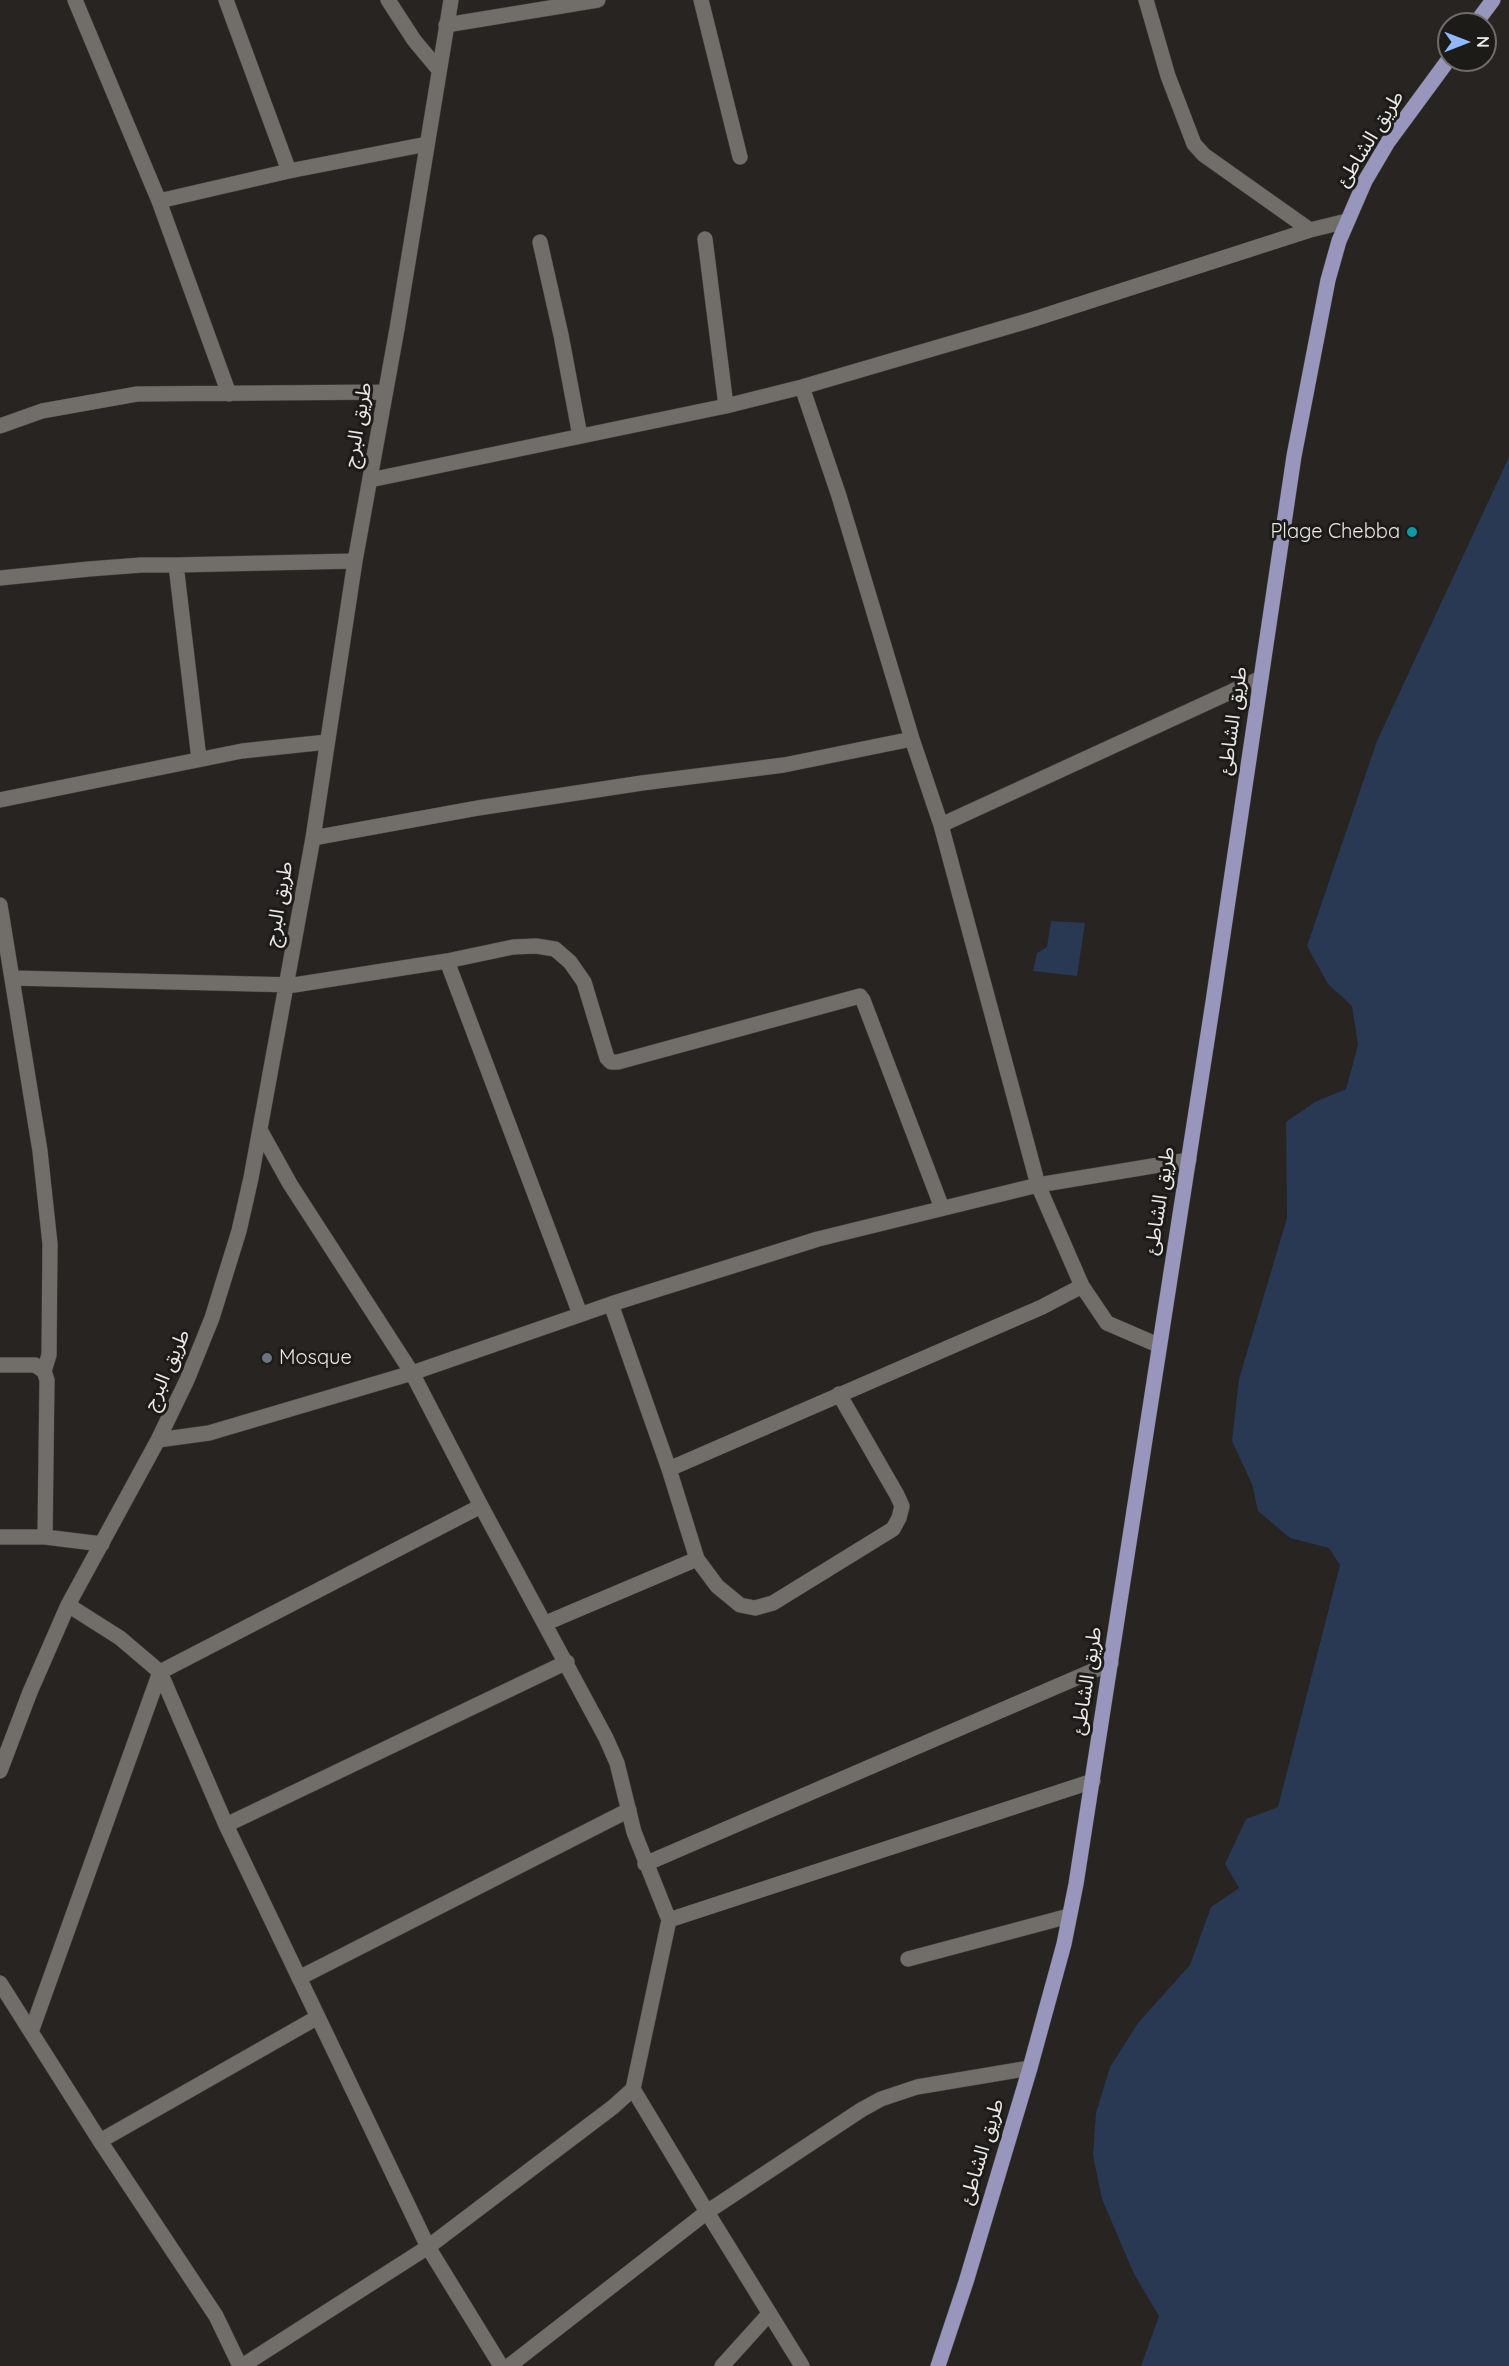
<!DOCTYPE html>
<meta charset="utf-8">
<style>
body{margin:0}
#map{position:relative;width:1509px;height:2366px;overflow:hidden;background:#272421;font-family:Quicksand,sans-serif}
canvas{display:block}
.north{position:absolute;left:1437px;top:12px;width:60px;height:60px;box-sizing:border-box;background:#1d1b18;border:2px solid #6f6d6b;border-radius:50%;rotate:90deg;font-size:16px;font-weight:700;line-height:24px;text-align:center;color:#ebe9e7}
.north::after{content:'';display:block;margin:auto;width:21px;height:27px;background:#8fb8fd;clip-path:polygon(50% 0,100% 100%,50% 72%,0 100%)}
</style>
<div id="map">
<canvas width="1509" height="2366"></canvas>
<div class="north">N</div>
</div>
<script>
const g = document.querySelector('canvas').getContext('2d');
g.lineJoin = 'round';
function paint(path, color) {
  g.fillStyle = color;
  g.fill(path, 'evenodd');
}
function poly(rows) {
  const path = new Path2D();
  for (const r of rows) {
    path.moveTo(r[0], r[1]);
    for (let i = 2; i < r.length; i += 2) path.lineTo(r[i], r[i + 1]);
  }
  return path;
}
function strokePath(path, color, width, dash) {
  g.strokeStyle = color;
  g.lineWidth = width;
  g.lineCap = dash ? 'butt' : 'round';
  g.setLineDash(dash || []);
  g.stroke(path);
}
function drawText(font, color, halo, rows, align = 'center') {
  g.font = font + ' Quicksand,"Noto Sans Arabic",sans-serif';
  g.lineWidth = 6;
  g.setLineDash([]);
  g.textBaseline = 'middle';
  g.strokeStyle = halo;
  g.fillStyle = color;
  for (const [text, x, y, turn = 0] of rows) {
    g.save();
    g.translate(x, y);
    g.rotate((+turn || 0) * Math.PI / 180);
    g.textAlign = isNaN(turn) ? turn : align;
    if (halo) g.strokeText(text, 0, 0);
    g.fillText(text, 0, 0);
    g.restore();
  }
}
const water = poly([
 [1509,457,1509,2366,1141,2366,1159,2316,1134,2274,1102,2199,1093,2155,1096,2113,1110,2067,1138,2023,1190,1965,1211,1907,1239,1888,1225,1864,1246,1819,1278,1807,1340,1565,1329,1548,1290,1538,1258,1511,1252,1484,1232,1441,1239,1379,1287,1218,1286,1122,1315,1102,1346,1089,1358,1045,1352,1006,1328,984,1307,946,1377,741],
 [1051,921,1085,923,1077,976,1033,971,1037,953,1047,947]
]);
const minor = poly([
 [75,0,159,201,229,394],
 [226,0,289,171],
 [388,0,414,40,439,70],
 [701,0,740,157],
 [1146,0,1168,76,1194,144,1204,155,1310,230],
 [446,25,598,0],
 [159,201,289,171,427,144],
 [705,239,726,406],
 [540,242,561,335,580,436],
 [802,387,839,496,912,739,941,825,1038,1185,1082,1286,1107,1323,1158,1345],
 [0,426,42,411,137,394,385,392],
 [370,480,726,406,802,387,1031,320,1310,230,1347,221],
 [176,565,355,561],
 [0,578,89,569,141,565,176,565,199,759],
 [0,800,242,751,327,742],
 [941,825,1261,678],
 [313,838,478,808,642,783,784,765,912,739],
 [0,905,40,1151,50,1244,49,1355,44,1371],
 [447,961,580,1314],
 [13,978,294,985,447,961,513,947,536,946,555,949,570,962,584,982,607,1058,611,1062,618,1062,860,996,863,1000,942,1208],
 [611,1304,669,1469,697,1559,717,1586,740,1605,755,1608,773,1603,893,1529,899,1518,902,1506,897,1495,839,1394],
 [0,1365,35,1365,44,1371,47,1380,45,1537],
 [158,1440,209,1433,412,1373,611,1304,818,1239,1038,1185,1189,1160],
 [669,1469,1042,1307,1082,1286],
 [0,1537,45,1537,102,1544],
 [68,1605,120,1638,160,1672,226,1825,428,2247,501,2366],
 [546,1623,697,1559],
 [0,1771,30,1692,68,1605,158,1440,187,1380,212,1318,239,1231,251,1178,313,838,355,561,397,329,451,0],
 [226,1825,567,1662],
 [645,1864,1111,1663],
 [669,1920,1093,1781],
 [908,1959,1069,1916],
 [299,1978,629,1810],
 [0,1983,100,2141,216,2316,240,2366],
 [31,2032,160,1672,481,1506],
 [633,2089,707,2212,802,2366],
 [100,2141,318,2017],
 [242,2366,428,2247,613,2107,633,2089,669,1920,634,1832,617,1763,606,1738,481,1506,412,1373,290,1184,260,1130],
 [509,2366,707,2212,861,2110,881,2099,917,2087,1030,2068],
 [722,2366,769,2314]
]);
const major = poly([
 [1475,24,1493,0],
 [938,2366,966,2282,1030,2068,1064,1944,1076,1884,1213,1002,1294,456,1328,280,1339,241,1365,181,1388,142,1449,59]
]);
const markers = [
 [1412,532,6,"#0f9aa8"],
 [267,1358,6,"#6b7280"]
];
const streetNames = [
 ["طريق الشاطئ",1370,139,-58],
 ["طريق البرج",358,425,-80],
 ["طريق الشاطئ",1233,721,-82],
 ["طريق البرج",279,904,-80],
 ["طريق الشاطئ",1160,1201,-81],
 ["طريق البرج",167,1370,-66],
 ["طريق الشاطئ",1087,1681,-81],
 ["طريق الشاطئ",982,2152,-73]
];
const poiNames = [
 ["Plage Chebba",1400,532],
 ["Mosque",279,1358,"left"]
];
paint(water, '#293853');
strokePath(minor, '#45423f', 16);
strokePath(major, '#45423f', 16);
strokePath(minor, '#716e6a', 15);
strokePath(major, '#9996be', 15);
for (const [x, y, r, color] of markers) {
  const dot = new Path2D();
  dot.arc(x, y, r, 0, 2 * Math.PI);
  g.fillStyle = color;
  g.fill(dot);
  strokePath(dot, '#1d1b18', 2);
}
drawText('20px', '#ebe9e7', '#1d1b18', streetNames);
drawText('20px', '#ebe9e7', '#1d1b18', poiNames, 'right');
</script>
